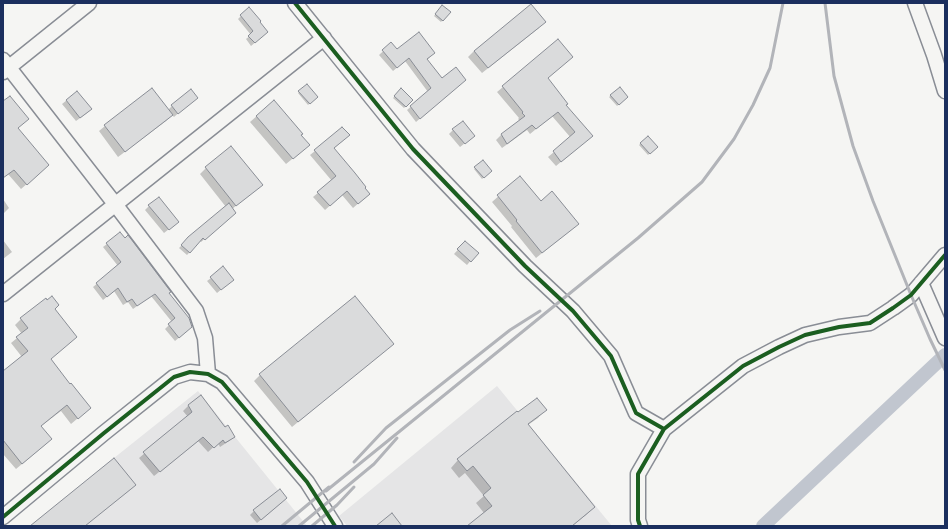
<!DOCTYPE html>
<style>
body{margin:0}
#map{position:relative;width:948px;height:529px;overflow:hidden;background:#f5f5f3;font-family:Caveat,sans-serif}
canvas{display:block}
.frame{position:absolute;inset:0;border:4px solid #1b2f5e;pointer-events:none}
</style>
<div id="map">
<canvas width="948" height="529"></canvas>
<div class="frame"></div>
</div>
<script>
const g = document.querySelector('canvas').getContext('2d');
g.lineJoin = 'round';
function paint(path, color) {
  g.fillStyle = color;
  g.fill(path, 'evenodd');
}
function poly(rows) {
  const path = new Path2D();
  for (const r of rows) {
    path.moveTo(r[0], r[1]);
    for (let i = 2; i < r.length; i += 2) path.lineTo(r[i], r[i + 1]);
  }
  return path;
}
function strokePath(path, color, width, dash) {
  g.strokeStyle = color;
  g.lineWidth = width;
  g.lineCap = dash ? 'butt' : 'round';
  g.setLineDash(dash || []);
  g.stroke(path);
}
const built = poly([
 [497,386,612,526,347,526,339,516],
 [198,391,307,526,30,526,114,458]
]);
const shadow = poly([
 [442,6,449,12,441,22,434,16],
 [531,6,539,28,482,73,468,57,474,51],
 [249,8,264,35,251,46,246,39,251,35,238,19],
 [391,44,397,50,434,53,427,60,442,80,461,83,416,122,407,110,428,92,405,61,393,71,379,55],
 [547,79,565,105,586,141,556,166,548,157,571,138,552,116,530,134,527,130,502,148,496,140,501,135,520,121,518,119,519,118,497,92,503,87],
 [307,85,317,97,308,105,298,93],
 [620,88,627,97,617,106,609,97],
 [401,90,412,100,404,108,393,98],
 [77,92,87,113,76,121,62,104],
 [192,101,174,117,172,115,166,121,118,157,99,131,105,126,168,110,172,106],
 [274,101,302,151,286,164,250,122],
 [3,103,17,128,43,170,21,189,8,174,3,178],
 [453,130,469,140,460,147,449,134],
 [648,137,657,147,648,155,639,145],
 [344,140,333,149,369,194,353,208,342,195,325,210,313,197,332,181,310,155,315,151],
 [231,148,256,190,232,209,232,216,201,242,200,241,187,255,179,248,189,238,226,207,200,174,206,168],
 [483,162,491,171,482,179,474,169],
 [520,177,541,202,572,229,536,258,511,227,512,226,492,202],
 [3,199,9,208,3,214],
 [149,206,174,225,164,233,145,210],
 [3,240,12,252,3,259],
 [465,242,477,253,467,265,454,254],
 [107,244,168,293,188,330,175,341,165,329,172,322,151,296,133,309,128,302,123,305,114,291,103,300,93,287,118,266,103,247],
 [211,278,229,283,217,293,207,281],
 [54,309,50,359,70,385,90,408,71,424,61,411,40,427,51,439,45,445,16,469,3,454,3,372,22,357,11,343,22,334,15,325,21,319],
 [386,349,292,427,254,381,260,375],
 [201,396,225,429,234,437,229,441,220,447,218,443,208,452,198,441,154,476,139,458,188,417,183,411,188,406],
 [545,410,538,418,528,425,594,507,586,515,572,526,468,526,484,513,476,503,484,496,465,473,459,478,451,468,458,460],
 [282,502,257,523,250,515,254,511]
]);
const canal = poly([
 [763,526,945,355]
]);
const building = poly([
 [531,4,546,22,488,68,474,51,531,4],
 [442,5,451,12,443,21,435,14,442,5],
 [249,7,261,21,260,22,268,32,255,43,248,36,253,31,240,15,249,7],
 [419,32,435,53,427,59,442,78,456,67,466,80,420,119,410,106,431,88,409,58,397,68,382,50,391,42,397,49,419,32],
 [558,39,573,57,548,78,568,104,566,105,593,136,561,162,553,151,575,132,558,112,536,129,532,125,507,144,501,134,525,116,522,113,523,112,502,86,558,39],
 [307,84,318,97,310,104,298,91,307,84],
 [620,87,628,97,619,105,610,95,620,87],
 [152,88,173,115,125,152,104,125,152,88],
 [401,88,413,100,406,107,394,96,401,88],
 [191,89,198,98,178,114,171,105,191,89],
 [77,91,92,109,80,118,66,100,77,91],
 [10,96,29,119,18,128,49,165,27,185,14,170,3,178,3,101,10,96],
 [274,100,303,134,301,135,310,145,293,159,256,116,274,100],
 [463,121,475,136,465,144,452,129,463,121],
 [342,127,350,135,334,148,355,173,366,187,365,188,370,194,358,204,347,191,330,206,317,192,336,176,314,150,342,127],
 [648,136,658,147,650,154,640,143,648,136],
 [231,146,263,185,236,206,205,167,231,146],
 [483,160,492,171,484,178,474,167,483,160],
 [520,176,541,201,552,191,579,224,542,253,516,221,517,220,497,195,520,176],
 [159,197,179,222,169,230,148,205,159,197],
 [229,203,236,213,205,240,203,238,190,253,181,245,188,237,229,203],
 [120,232,125,238,128,235,171,292,169,293,189,318,192,327,179,338,168,324,175,318,155,294,137,306,132,299,127,302,118,288,107,297,96,283,121,262,106,243,120,232],
 [465,241,479,253,471,262,457,249,465,241],
 [223,266,234,280,221,290,210,277,223,266],
 [52,296,59,305,55,309,77,337,51,359,70,384,71,383,91,408,78,419,67,405,41,426,52,439,22,464,3,440,3,371,28,351,16,337,28,328,20,318,46,298,47,300,52,296],
 [355,296,394,344,298,422,259,374,355,296],
 [201,395,225,427,228,425,235,437,225,443,223,440,214,448,203,437,160,472,143,452,192,412,188,405,201,395],
 [537,398,547,410,528,424,595,507,572,526,467,526,492,506,483,495,491,488,473,466,467,471,457,459,517,411,518,412,537,398],
 [114,458,136,485,85,526,30,526,114,458],
 [280,489,287,498,261,520,253,510,280,489],
 [392,513,402,526,376,526,392,513]
]);
const street = poly([
 [295,3,413,149,525,266,573,311,611,356,636,413,664,429],
 [915,3,934,55,945,91],
 [3,60,115,204,196,311,205,338,208,374],
 [3,72,89,3],
 [921,283,945,338],
 [3,294,324,38],
 [3,517,104,433,174,377,190,372,208,374,222,382,307,482,335,526],
 [640,526,638,520,638,474,664,429,743,366,779,347,805,335,839,327,870,323,893,308,911,295,945,255]
]);
const rail = poly([
 [825,3,834,76,853,146,873,201,911,295,930,339,945,370],
 [354,462,386,428,510,330,540,311],
 [326,491,638,238,702,182,734,139,753,105,770,68,783,3],
 [282,526,329,487],
 [299,526,374,464,397,438],
 [312,526,337,505,354,487]
]);
const cycleway = poly([
 [295,3,413,149,525,266,573,311,611,356,636,413,664,429],
 [3,517,104,433,174,377,190,372,208,374,222,382,307,482,335,526],
 [640,526,638,520,638,474,664,429,743,366,779,347,805,335,839,327,870,323,893,308,911,295,945,255]
]);
paint(built, '#e5e5e6');
paint(shadow, '#0003');
strokePath(canal, '#c1c6cf', 14);
paint(building, '#dadbdc');
strokePath(building, '#898d95', 1);
strokePath(street, '#898d95', 17);
strokePath(street, '#f5f5f3', 14);
strokePath(rail, '#b2b4b9', 3);
strokePath(cycleway, '#1b5e20', 4);
</script>
